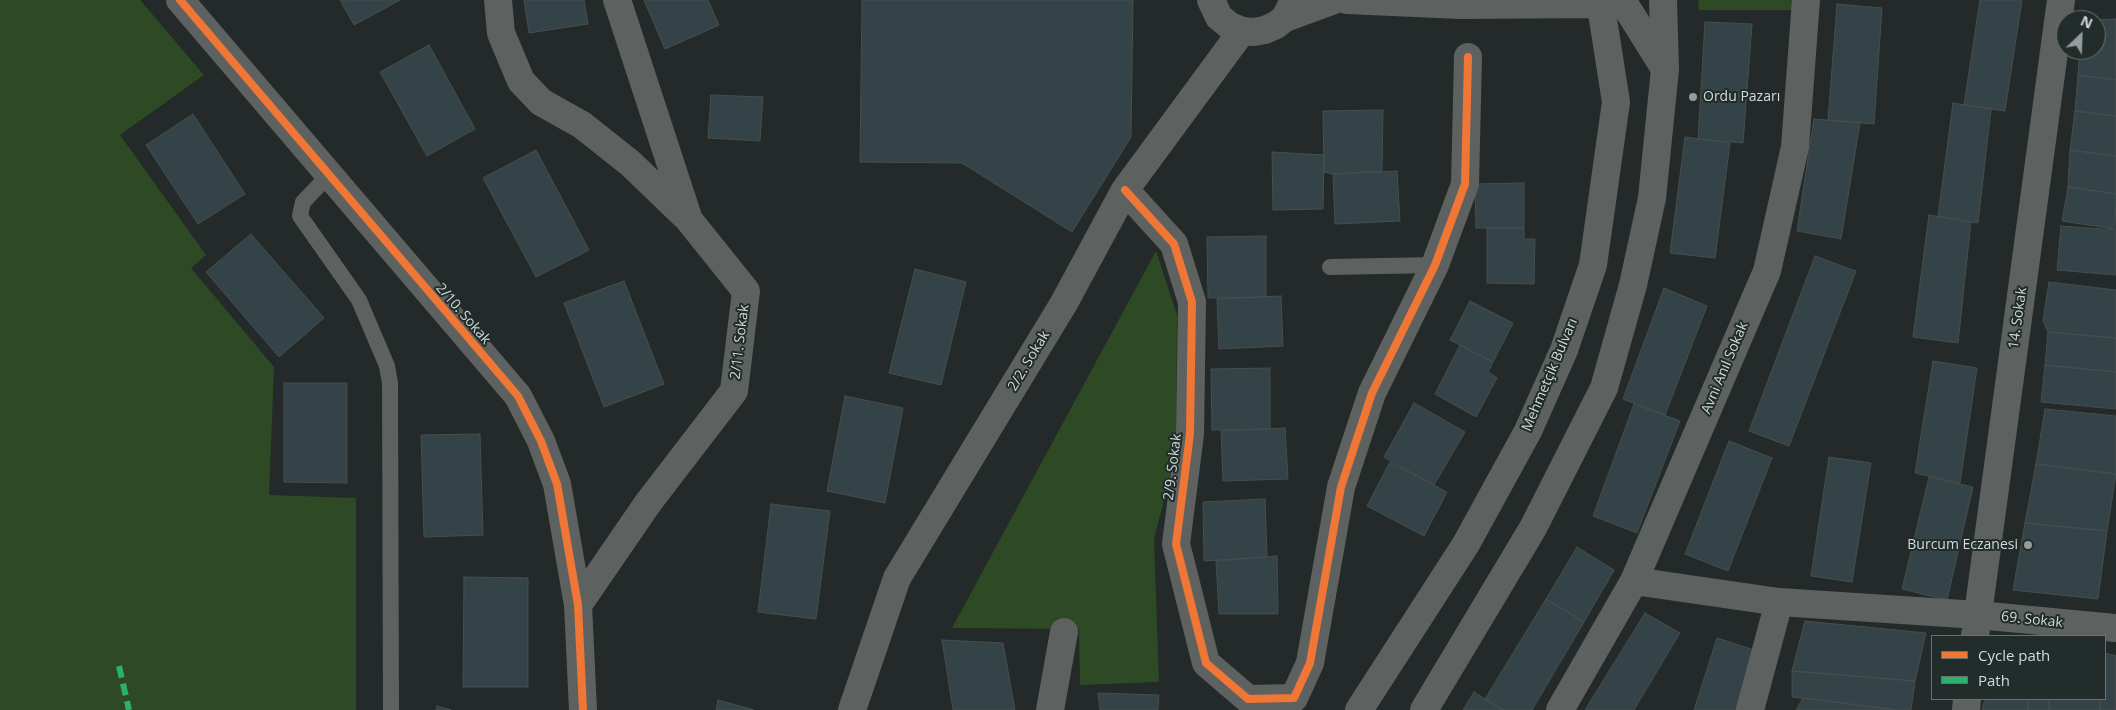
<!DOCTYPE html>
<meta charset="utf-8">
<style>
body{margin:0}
#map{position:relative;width:2116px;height:710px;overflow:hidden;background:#242929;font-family:"Open Sans",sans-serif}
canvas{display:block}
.legend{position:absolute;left:1931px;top:635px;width:175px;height:65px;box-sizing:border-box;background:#212c2b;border:1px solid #687271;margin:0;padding:6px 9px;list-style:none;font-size:15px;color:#d3dad9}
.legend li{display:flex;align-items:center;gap:10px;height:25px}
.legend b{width:25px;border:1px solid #687271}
.north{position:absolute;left:2056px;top:10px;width:50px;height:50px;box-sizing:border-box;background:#212c2b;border:1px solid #687271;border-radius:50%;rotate:24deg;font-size:14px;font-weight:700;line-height:20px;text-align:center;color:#d3dad9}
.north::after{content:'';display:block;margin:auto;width:18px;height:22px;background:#969c9b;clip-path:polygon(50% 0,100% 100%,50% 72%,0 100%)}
</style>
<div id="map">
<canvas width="2116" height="710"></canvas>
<ul class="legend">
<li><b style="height:6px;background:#f07635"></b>Cycle path</li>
<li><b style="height:6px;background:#2db169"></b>Path</li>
</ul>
<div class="north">N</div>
</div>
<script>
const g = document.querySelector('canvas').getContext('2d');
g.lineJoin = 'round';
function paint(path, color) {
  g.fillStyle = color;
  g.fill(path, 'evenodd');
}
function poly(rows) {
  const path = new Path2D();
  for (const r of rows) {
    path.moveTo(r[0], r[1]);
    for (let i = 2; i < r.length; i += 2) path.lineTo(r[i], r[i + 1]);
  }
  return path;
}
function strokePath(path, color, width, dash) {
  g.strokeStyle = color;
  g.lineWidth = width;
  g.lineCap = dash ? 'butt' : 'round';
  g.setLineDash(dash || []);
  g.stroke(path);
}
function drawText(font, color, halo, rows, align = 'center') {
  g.font = font + ' "Open Sans",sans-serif';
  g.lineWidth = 4;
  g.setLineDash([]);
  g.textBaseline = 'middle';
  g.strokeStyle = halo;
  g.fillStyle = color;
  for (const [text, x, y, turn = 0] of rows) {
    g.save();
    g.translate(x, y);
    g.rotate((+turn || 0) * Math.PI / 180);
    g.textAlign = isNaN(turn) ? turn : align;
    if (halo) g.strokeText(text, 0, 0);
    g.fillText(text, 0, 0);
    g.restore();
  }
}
const green = poly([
 [0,0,140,0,204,75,120,135,206,255,191,268,274,367,269,495,356,498,356,710,0,710],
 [1698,0,1792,0,1792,10,1699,10],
 [1156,251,1177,315,1176,453,1154,539,1159,682,1080,685,1079,629,952,628]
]);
const building = poly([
 [340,0,400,0,354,25,340,0],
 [524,0,584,0,588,24,529,33,524,0],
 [644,0,708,0,719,25,665,49,644,0],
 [862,0,1133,0,1131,137,1072,232,962,163,860,162,862,0],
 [1980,0,2022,0,2005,111,1964,105,1980,0],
 [1837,4,1882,8,1874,124,1828,120,1837,4],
 [2116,19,2116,80,2078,75,2080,50,2096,50,2096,20,2093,20,2116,19],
 [1705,22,1752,24,1743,143,1698,139,1705,22],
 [429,45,475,129,427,156,380,72,429,45],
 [2078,75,2116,80,2116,116,2075,111,2078,75],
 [711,95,763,97,760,141,708,138,711,95],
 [1953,103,1991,109,1978,223,1938,216,1953,103],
 [1383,110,1382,171,1333,174,1324,172,1323,111,1383,110],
 [2075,111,2116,116,2116,156,2070,150,2075,111],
 [193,114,245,194,198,224,146,145,193,114],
 [1814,119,1860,123,1841,239,1797,231,1814,119],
 [1685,137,1730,143,1715,258,1670,253,1685,137],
 [536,150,589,250,536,277,483,178,536,150],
 [2070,150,2116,156,2116,194,2068,187,2070,150],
 [1272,152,1324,155,1323,209,1273,210,1272,152],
 [1397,171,1400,221,1335,224,1333,174,1397,171],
 [1524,183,1524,228,1476,228,1475,184,1524,183],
 [2068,187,2116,194,2115,229,2062,221,2068,187],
 [1929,215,1971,222,1958,343,1913,337,1929,215],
 [2061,226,2116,230,2116,275,2057,270,2061,226],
 [1487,228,1524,228,1524,239,1535,239,1534,284,1487,283,1487,228],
 [251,234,324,318,279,357,206,272,251,234],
 [1266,236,1266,297,1208,298,1207,237,1266,236],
 [1815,256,1856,271,1789,446,1749,431,1815,256],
 [915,269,966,282,941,385,889,373,915,269],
 [624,281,664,384,604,407,564,303,624,281],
 [2049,282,2116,290,2116,338,2048,332,2043,321,2049,282],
 [1664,288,1707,306,1665,415,1623,399,1664,288],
 [1281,296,1283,346,1219,349,1217,299,1281,296],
 [1470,301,1513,323,1493,362,1450,340,1470,301],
 [2048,332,2116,338,2116,372,2045,365,2048,332],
 [1460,345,1493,362,1488,372,1497,378,1476,417,1435,394,1460,345],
 [1933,361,1977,368,1960,483,1915,473,1933,361],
 [2045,365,2116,372,2116,409,2041,402,2045,365],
 [1270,368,1270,429,1212,430,1211,369,1270,368],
 [284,383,347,383,347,483,284,482,284,383],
 [845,396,903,408,885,503,827,491,845,396],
 [1414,403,1465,432,1434,485,1384,457,1414,403],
 [1634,404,1680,421,1637,533,1593,516,1634,404],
 [2045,409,2116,416,2116,474,2036,464,2045,409],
 [1285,428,1288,479,1223,481,1221,431,1285,428],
 [480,434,483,535,424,537,421,435,480,434],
 [1729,441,1772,458,1728,571,1685,554,1729,441],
 [1829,457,1871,463,1852,582,1811,576,1829,457],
 [1390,462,1447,492,1424,536,1367,506,1390,462],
 [2036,464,2116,474,2107,531,2025,523,2036,464],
 [1929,477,1973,487,1947,600,1902,589,1929,477],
 [1265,499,1267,557,1204,561,1203,502,1265,499],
 [771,504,830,511,816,619,758,612,771,504],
 [2025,523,2107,531,2098,599,2013,590,2025,523],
 [1577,547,1614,570,1584,622,1546,599,1577,547],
 [1277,556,1278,614,1219,614,1216,561,1277,556],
 [464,577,528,578,528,687,463,687,464,577],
 [1546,599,1584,622,1532,710,1503,710,1485,699,1546,599],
 [1645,613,1680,633,1634,710,1585,710,1645,613],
 [1805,621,1926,633,1915,681,1792,671,1805,621],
 [1717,638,1757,651,1738,710,1694,710,1717,638],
 [942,640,1003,643,1015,710,953,710,942,640],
 [2105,653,2116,656,2116,710,2100,710,2100,699,2105,699,2105,653],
 [1792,671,1915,681,1911,710,1898,710,1792,697,1792,671],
 [1474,692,1485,699,1503,710,1463,710,1474,692],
 [1098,693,1159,695,1158,710,1100,710,1098,693],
 [1803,698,1898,710,1796,710,1803,698],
 [1985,699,2028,699,2028,710,1982,710,1985,699],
 [2028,699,2049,699,2049,710,2028,710,2028,699],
 [2049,699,2100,699,2100,710,2049,710,2049,699],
 [718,700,754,710,716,710,718,700],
 [437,706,451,710,436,710,437,706]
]);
const lane = poly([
 [328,176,303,202,300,216,359,300,387,366,390,383,391,710],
 [1330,267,1435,265]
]);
const street = poly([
 [180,0,518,396,541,441,557,484,578,605,583,710],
 [498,0,501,33,521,81,541,102,582,125,630,163,685,216],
 [1125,190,1174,244,1192,302,1190,434,1176,544,1206,663,1248,699,1294,698,1310,663,1341,487,1372,393,1435,265,1465,184,1468,57],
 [1634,581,1779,602,1750,710],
 [1779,602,1978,615,2116,628],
 [578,605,648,503,734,391,746,291,689,220,617,0],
 [1975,636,2061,0],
 [852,710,897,578,1064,303,1125,190,1242,31],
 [1050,710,1064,632],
 [1560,710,1634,581,1767,271,1795,147,1806,0],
 [1966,710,1967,699]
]);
const secondary = poly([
 [1211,0,1219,17,1230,26,1242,31,1254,32,1265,30,1276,25,1285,18,1294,0],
 [1347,0,1461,5,1600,4,1603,0],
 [1622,0,1665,69],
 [1285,18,1334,0],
 [1359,710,1466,544,1528,431,1564,350,1593,265,1616,102,1600,0],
 [1424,710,1533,528,1604,388,1633,285,1652,198,1665,69,1663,0]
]);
const quiet = poly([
 [119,666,129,710]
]);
const cycleway = poly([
 [180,0,518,396,541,441,557,484,578,605,583,710],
 [1125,190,1174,244,1192,302,1190,434,1176,544,1206,663,1248,699,1294,698,1310,663,1341,487,1372,393,1435,265,1465,184,1468,57]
]);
const markers = [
 [1693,97,5,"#969c9b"],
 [2028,545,5,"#969c9b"]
];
const poiNames = [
 ["Ordu Pazarı",1703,97],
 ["Burcum Eczanesi",2018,545,"right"]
];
const streetNames = [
 ["2/10. Sokak",463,314,49],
 ["14. Sokak",2018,318,-82],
 ["2/11. Sokak",740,342,-83],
 ["2/2. Sokak",1029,361,-59],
 ["Avni Anıl Sokak",1725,368,-67],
 ["Mehmetçik Bulvarı",1550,375,-67],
 ["2/9. Sokak",1173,467,-83],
 ["69. Sokak",2032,620,6]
];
paint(green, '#2e4a24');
paint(building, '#344347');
strokePath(building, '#494d4e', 1);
strokePath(lane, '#5d6261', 16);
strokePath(street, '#5d6261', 28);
strokePath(secondary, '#5d6261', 28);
strokePath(quiet, '#2db169', 6, [12, 6]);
strokePath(cycleway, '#f07635', 8);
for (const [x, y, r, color] of markers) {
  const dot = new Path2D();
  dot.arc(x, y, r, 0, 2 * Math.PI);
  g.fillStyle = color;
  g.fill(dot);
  strokePath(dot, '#212c2b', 2);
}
drawText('14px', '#d3dad9', '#212c2b', poiNames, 'left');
drawText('14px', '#d3dad9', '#212c2b', streetNames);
</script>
